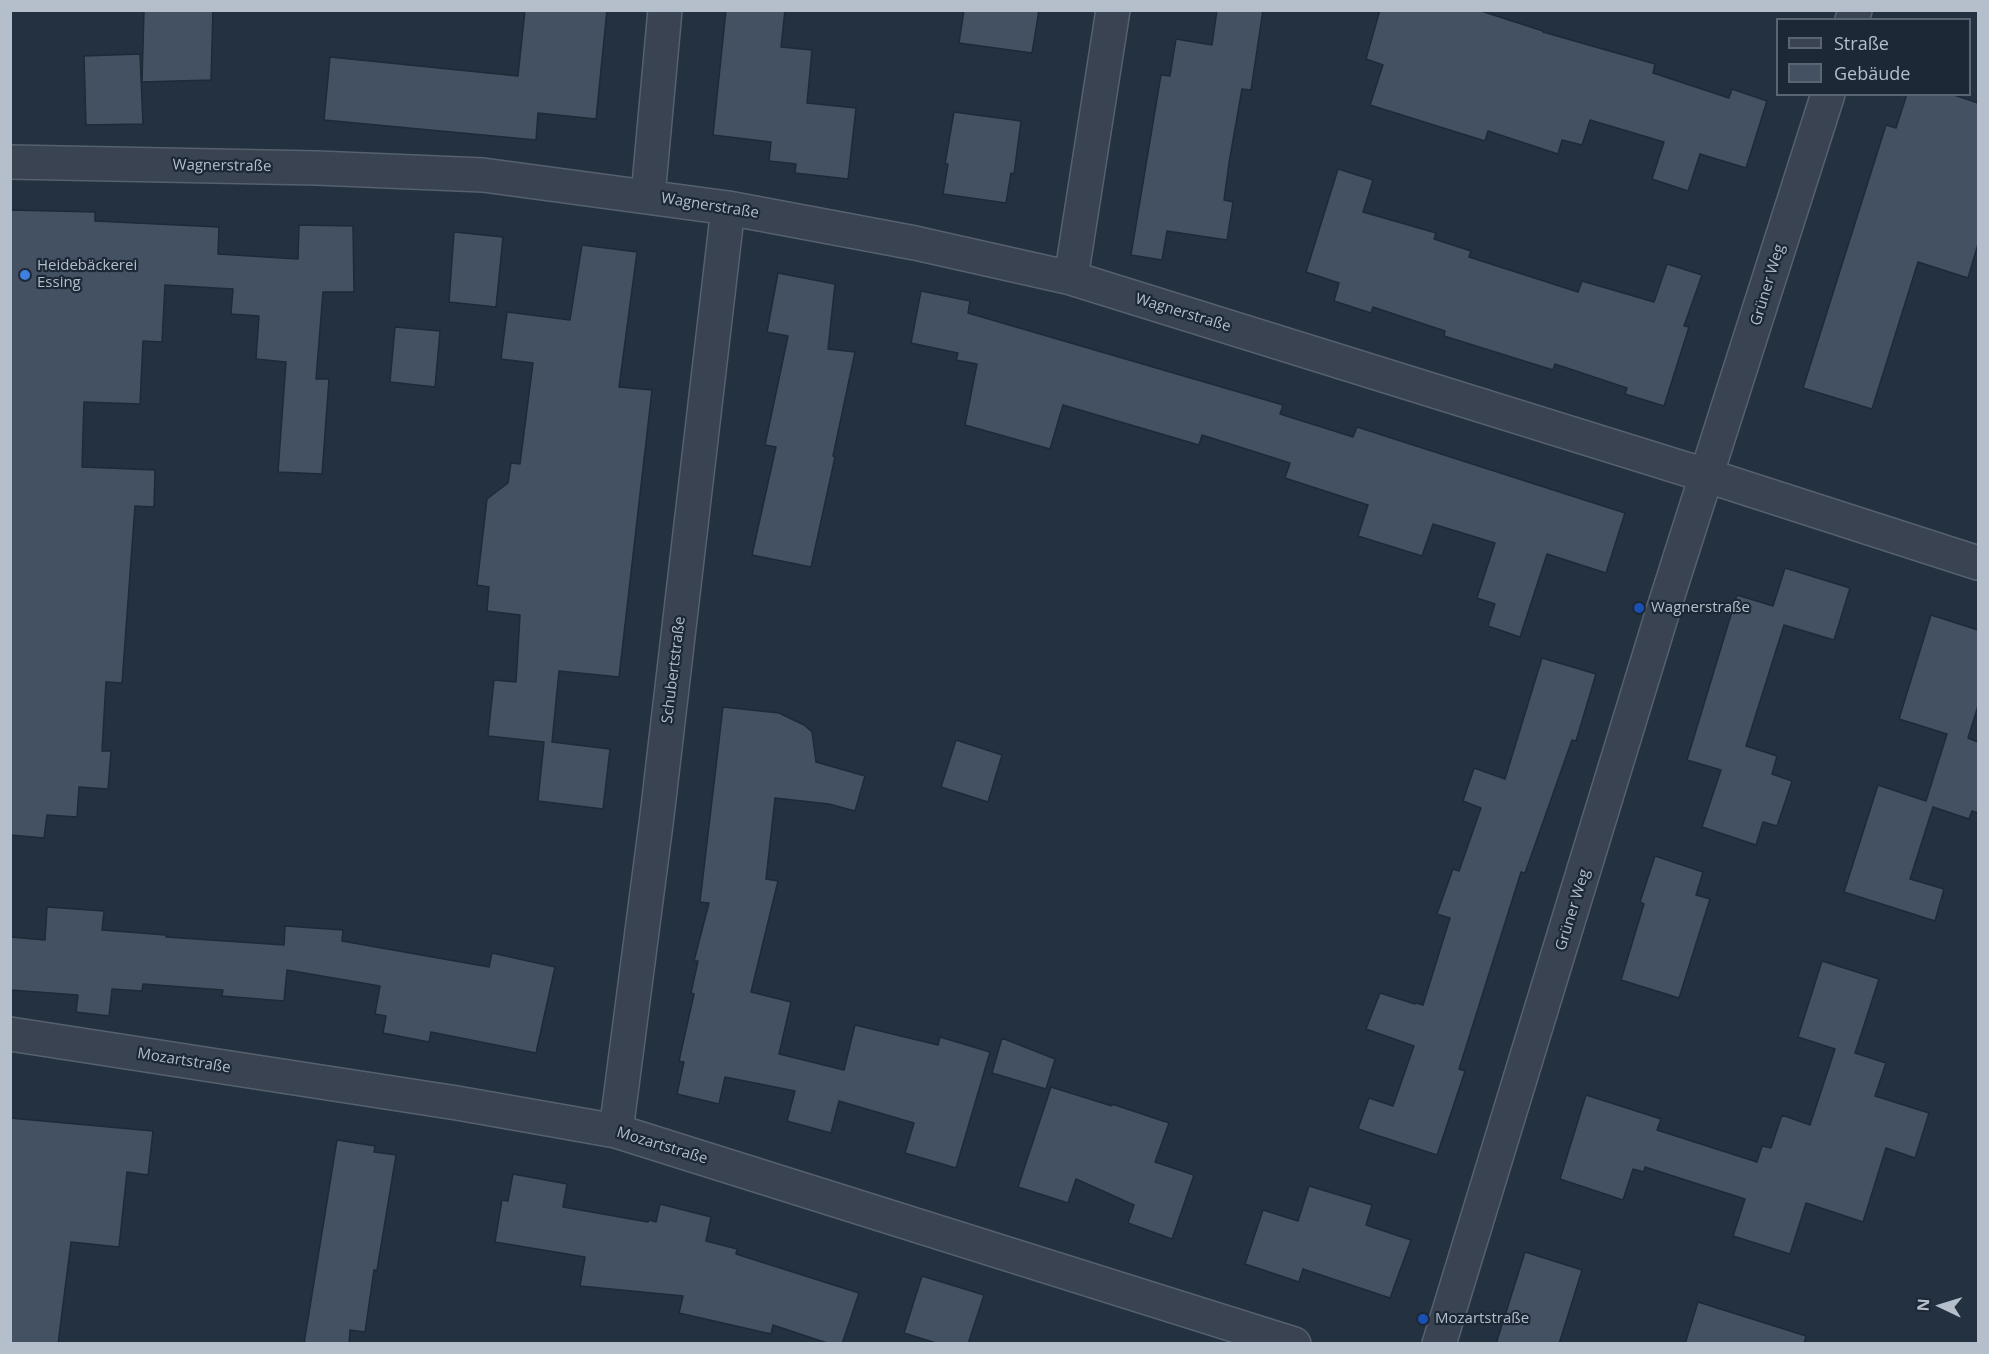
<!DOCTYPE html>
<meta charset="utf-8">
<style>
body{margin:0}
#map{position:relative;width:1989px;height:1354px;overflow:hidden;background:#243141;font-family:"Open Sans",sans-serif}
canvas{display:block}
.frame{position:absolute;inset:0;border:12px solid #b5becb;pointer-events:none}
.legend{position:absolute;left:1776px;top:18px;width:195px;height:78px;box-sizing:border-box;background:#1d2836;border:2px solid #5a6472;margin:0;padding:8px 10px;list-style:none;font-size:18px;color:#b5becb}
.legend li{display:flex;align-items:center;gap:12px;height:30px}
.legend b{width:30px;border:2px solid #5a6472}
.north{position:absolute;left:1911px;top:1276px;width:60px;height:60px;-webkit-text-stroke:4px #1d2836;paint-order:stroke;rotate:274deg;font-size:16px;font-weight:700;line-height:24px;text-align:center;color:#b5becb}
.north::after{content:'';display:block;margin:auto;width:21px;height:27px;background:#b5becb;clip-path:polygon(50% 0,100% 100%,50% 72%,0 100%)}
</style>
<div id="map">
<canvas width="1989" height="1354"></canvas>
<div class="frame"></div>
<ul class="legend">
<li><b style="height:8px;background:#394351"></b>Straße</li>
<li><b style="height:16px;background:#435163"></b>Gebäude</li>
</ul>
<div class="north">N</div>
</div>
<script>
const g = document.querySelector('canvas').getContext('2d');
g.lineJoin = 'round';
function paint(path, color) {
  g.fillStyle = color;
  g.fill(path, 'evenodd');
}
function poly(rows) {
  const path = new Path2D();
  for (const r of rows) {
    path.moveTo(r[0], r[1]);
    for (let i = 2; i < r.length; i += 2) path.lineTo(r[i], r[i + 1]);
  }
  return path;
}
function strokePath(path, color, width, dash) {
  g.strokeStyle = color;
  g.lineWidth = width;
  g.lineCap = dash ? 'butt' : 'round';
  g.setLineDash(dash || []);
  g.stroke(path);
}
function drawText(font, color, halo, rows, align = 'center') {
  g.font = font + ' "Open Sans",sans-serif';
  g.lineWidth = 4.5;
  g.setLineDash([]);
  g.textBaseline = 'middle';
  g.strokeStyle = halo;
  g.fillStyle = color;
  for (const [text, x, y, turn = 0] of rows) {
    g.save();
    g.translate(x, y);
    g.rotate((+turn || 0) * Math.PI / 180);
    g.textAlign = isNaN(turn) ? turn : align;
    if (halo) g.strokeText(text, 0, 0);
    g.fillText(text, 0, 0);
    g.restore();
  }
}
const building = poly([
 [144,10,213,10,211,80,142,82,144,10],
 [525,10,607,10,596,119,538,113,536,140,324,120,330,57,518,76,525,10],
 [726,10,785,10,781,47,812,50,807,103,856,108,848,179,795,173,796,164,769,161,771,142,713,135,726,10],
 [964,10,1039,10,1032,53,959,43,964,10],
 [1217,10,1263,10,1251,90,1242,89,1229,163,1224,200,1233,202,1227,240,1167,231,1162,260,1131,255,1161,75,1170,76,1176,39,1212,45,1217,10],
 [1380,10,1478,10,1543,31,1543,32,1655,64,1653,73,1729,98,1732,89,1767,101,1746,168,1700,154,1688,191,1652,179,1664,142,1590,120,1582,145,1562,140,1558,154,1488,131,1485,141,1370,105,1383,65,1366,59,1380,10],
 [140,54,143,124,86,125,84,56,140,54],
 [1907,94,1951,94,1978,103,1978,244,1968,278,1918,262,1872,409,1803,388,1886,125,1896,128,1907,94],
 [954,112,1021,121,1014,174,1011,173,1006,203,943,194,948,164,945,164,954,112],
 [1338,169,1373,180,1363,212,1436,233,1434,239,1471,251,1469,257,1578,292,1582,281,1654,302,1667,264,1702,275,1684,326,1689,327,1664,406,1625,394,1627,388,1555,364,1553,370,1444,336,1445,331,1373,307,1371,313,1334,301,1339,283,1306,272,1338,169],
 [10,210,95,212,95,221,219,227,218,254,298,259,299,225,353,226,354,292,323,292,316,379,329,379,322,474,278,472,286,362,256,359,259,316,231,314,233,289,165,285,162,342,143,341,140,404,84,402,82,467,155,470,154,507,135,506,122,683,106,682,102,751,111,751,108,789,79,787,77,817,47,815,44,838,10,835,10,210],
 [454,232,503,237,496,307,449,302,454,232],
 [582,245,637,252,619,387,652,390,619,677,559,671,552,742,610,749,603,809,538,801,544,742,488,736,494,680,516,682,520,615,487,611,489,587,477,585,487,499,508,483,511,463,520,464,533,363,501,359,507,312,570,320,582,245],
 [778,273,835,284,828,349,855,352,833,456,835,457,811,567,752,555,776,447,765,445,788,336,767,332,778,273],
 [921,291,970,301,968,313,1283,405,1280,414,1353,437,1357,427,1625,513,1606,573,1547,554,1520,637,1488,626,1495,604,1477,598,1495,543,1433,524,1422,556,1358,536,1368,505,1285,478,1290,463,1202,435,1199,445,1063,405,1050,449,965,425,977,364,956,360,958,353,911,343,921,291],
 [395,327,440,331,435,387,390,382,395,327],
 [1785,568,1850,588,1834,640,1784,625,1746,746,1777,756,1772,774,1792,781,1777,826,1763,822,1756,845,1702,827,1721,770,1687,760,1737,595,1773,606,1785,568],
 [1931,615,1978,630,1978,706,1968,738,1978,742,1978,813,1972,811,1969,819,1933,807,1910,879,1944,889,1935,921,1844,892,1878,785,1926,801,1947,734,1899,719,1931,615],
 [1542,658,1596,674,1576,741,1572,740,1525,873,1521,872,1459,1069,1465,1071,1437,1155,1358,1129,1369,1098,1393,1106,1414,1046,1366,1029,1380,993,1415,1004,1416,1003,1423,1005,1450,918,1437,914,1453,869,1459,871,1481,808,1463,801,1474,768,1505,779,1542,658],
 [723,707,779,713,804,725,812,732,816,762,865,776,855,811,829,804,775,798,766,879,778,881,751,992,791,1002,779,1054,844,1070,855,1025,938,1045,940,1037,990,1052,956,1168,905,1153,914,1123,839,1101,831,1133,787,1121,795,1091,725,1077,719,1104,677,1094,684,1062,679,1061,694,994,691,993,698,961,694,961,709,903,700,902,723,707],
 [956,740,1002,755,988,802,941,787,956,740],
 [1655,856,1703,872,1696,895,1710,899,1679,998,1621,980,1644,904,1640,902,1655,856],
 [47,907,104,911,102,930,166,935,166,937,284,945,285,926,343,930,342,941,489,967,492,953,555,967,536,1053,431,1032,429,1042,383,1033,386,1016,375,1014,380,986,287,970,284,1001,222,996,223,990,143,984,142,991,112,989,109,1016,76,1012,78,995,10,990,10,937,45,940,47,907],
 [1822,961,1879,979,1855,1053,1886,1063,1875,1096,1929,1113,1915,1158,1886,1148,1863,1222,1806,1203,1790,1254,1733,1236,1745,1199,1645,1167,1644,1172,1633,1169,1623,1200,1560,1179,1586,1095,1661,1119,1657,1130,1757,1162,1762,1146,1771,1148,1782,1115,1810,1125,1835,1049,1798,1037,1822,961],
 [1002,1038,1055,1059,1046,1089,992,1073,1002,1038],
 [1051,1087,1112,1106,1112,1104,1169,1123,1155,1162,1194,1175,1172,1239,1128,1223,1134,1205,1076,1179,1068,1203,1018,1187,1051,1087],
 [10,1118,153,1131,148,1175,127,1172,119,1247,71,1242,58,1344,10,1344,10,1118],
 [337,1140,375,1146,374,1152,396,1155,377,1270,374,1270,365,1332,350,1330,349,1344,304,1344,337,1140],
 [513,1174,567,1184,563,1207,648,1222,649,1220,656,1222,660,1204,711,1217,706,1241,737,1249,736,1254,859,1293,842,1344,830,1344,773,1325,771,1334,679,1313,683,1296,580,1286,585,1257,495,1242,502,1200,508,1201,513,1174],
 [1309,1186,1372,1205,1366,1225,1411,1240,1390,1298,1303,1269,1299,1282,1245,1264,1263,1210,1298,1221,1309,1186],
 [1525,1252,1582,1270,1559,1344,1496,1344,1525,1252],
 [922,1276,984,1295,968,1344,939,1344,904,1333,922,1276],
 [1698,1302,1806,1336,1804,1344,1685,1344,1698,1302]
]);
const street = poly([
 [1852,20,1855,10],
 [10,162,317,168,483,175,728,208,915,243,1071,278,1708,476,1978,563],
 [648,196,665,10],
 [1071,278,1113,10],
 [10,1034,457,1103,616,1131,1294,1344],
 [616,1131,657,816,728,208],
 [1439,1344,1662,614,1828,94]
]);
const markers = [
 [25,275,6,"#3f7fe0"],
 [1639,608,6,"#1a4fb4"],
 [1423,1319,6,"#1a4fb4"]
];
const streetNames = [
 ["Wagnerstraße",222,166,1],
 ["Wagnerstraße",710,206,9],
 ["Grüner Weg",1768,285,-73],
 ["Wagnerstraße",1183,313,17],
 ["Schubertstraße",674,670,-83],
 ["Grüner Weg",1573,910,-73],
 ["Mozartstraße",184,1061,9],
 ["Mozartstraße",662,1146,17]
];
const poiNames = [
 ["Heidebäckerei",37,266],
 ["Essing",37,283],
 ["Wagnerstraße",1651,608],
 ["Mozartstraße",1435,1319]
];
paint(building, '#435163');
strokePath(building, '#1f2a38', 1.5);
strokePath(street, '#56616e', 36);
strokePath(street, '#394351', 33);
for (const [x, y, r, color] of markers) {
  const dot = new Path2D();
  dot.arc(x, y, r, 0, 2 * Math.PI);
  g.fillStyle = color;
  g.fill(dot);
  strokePath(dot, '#1d2836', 2);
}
drawText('15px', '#b5becb', '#1d2836', streetNames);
drawText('15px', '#b5becb', '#1d2836', poiNames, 'left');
</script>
